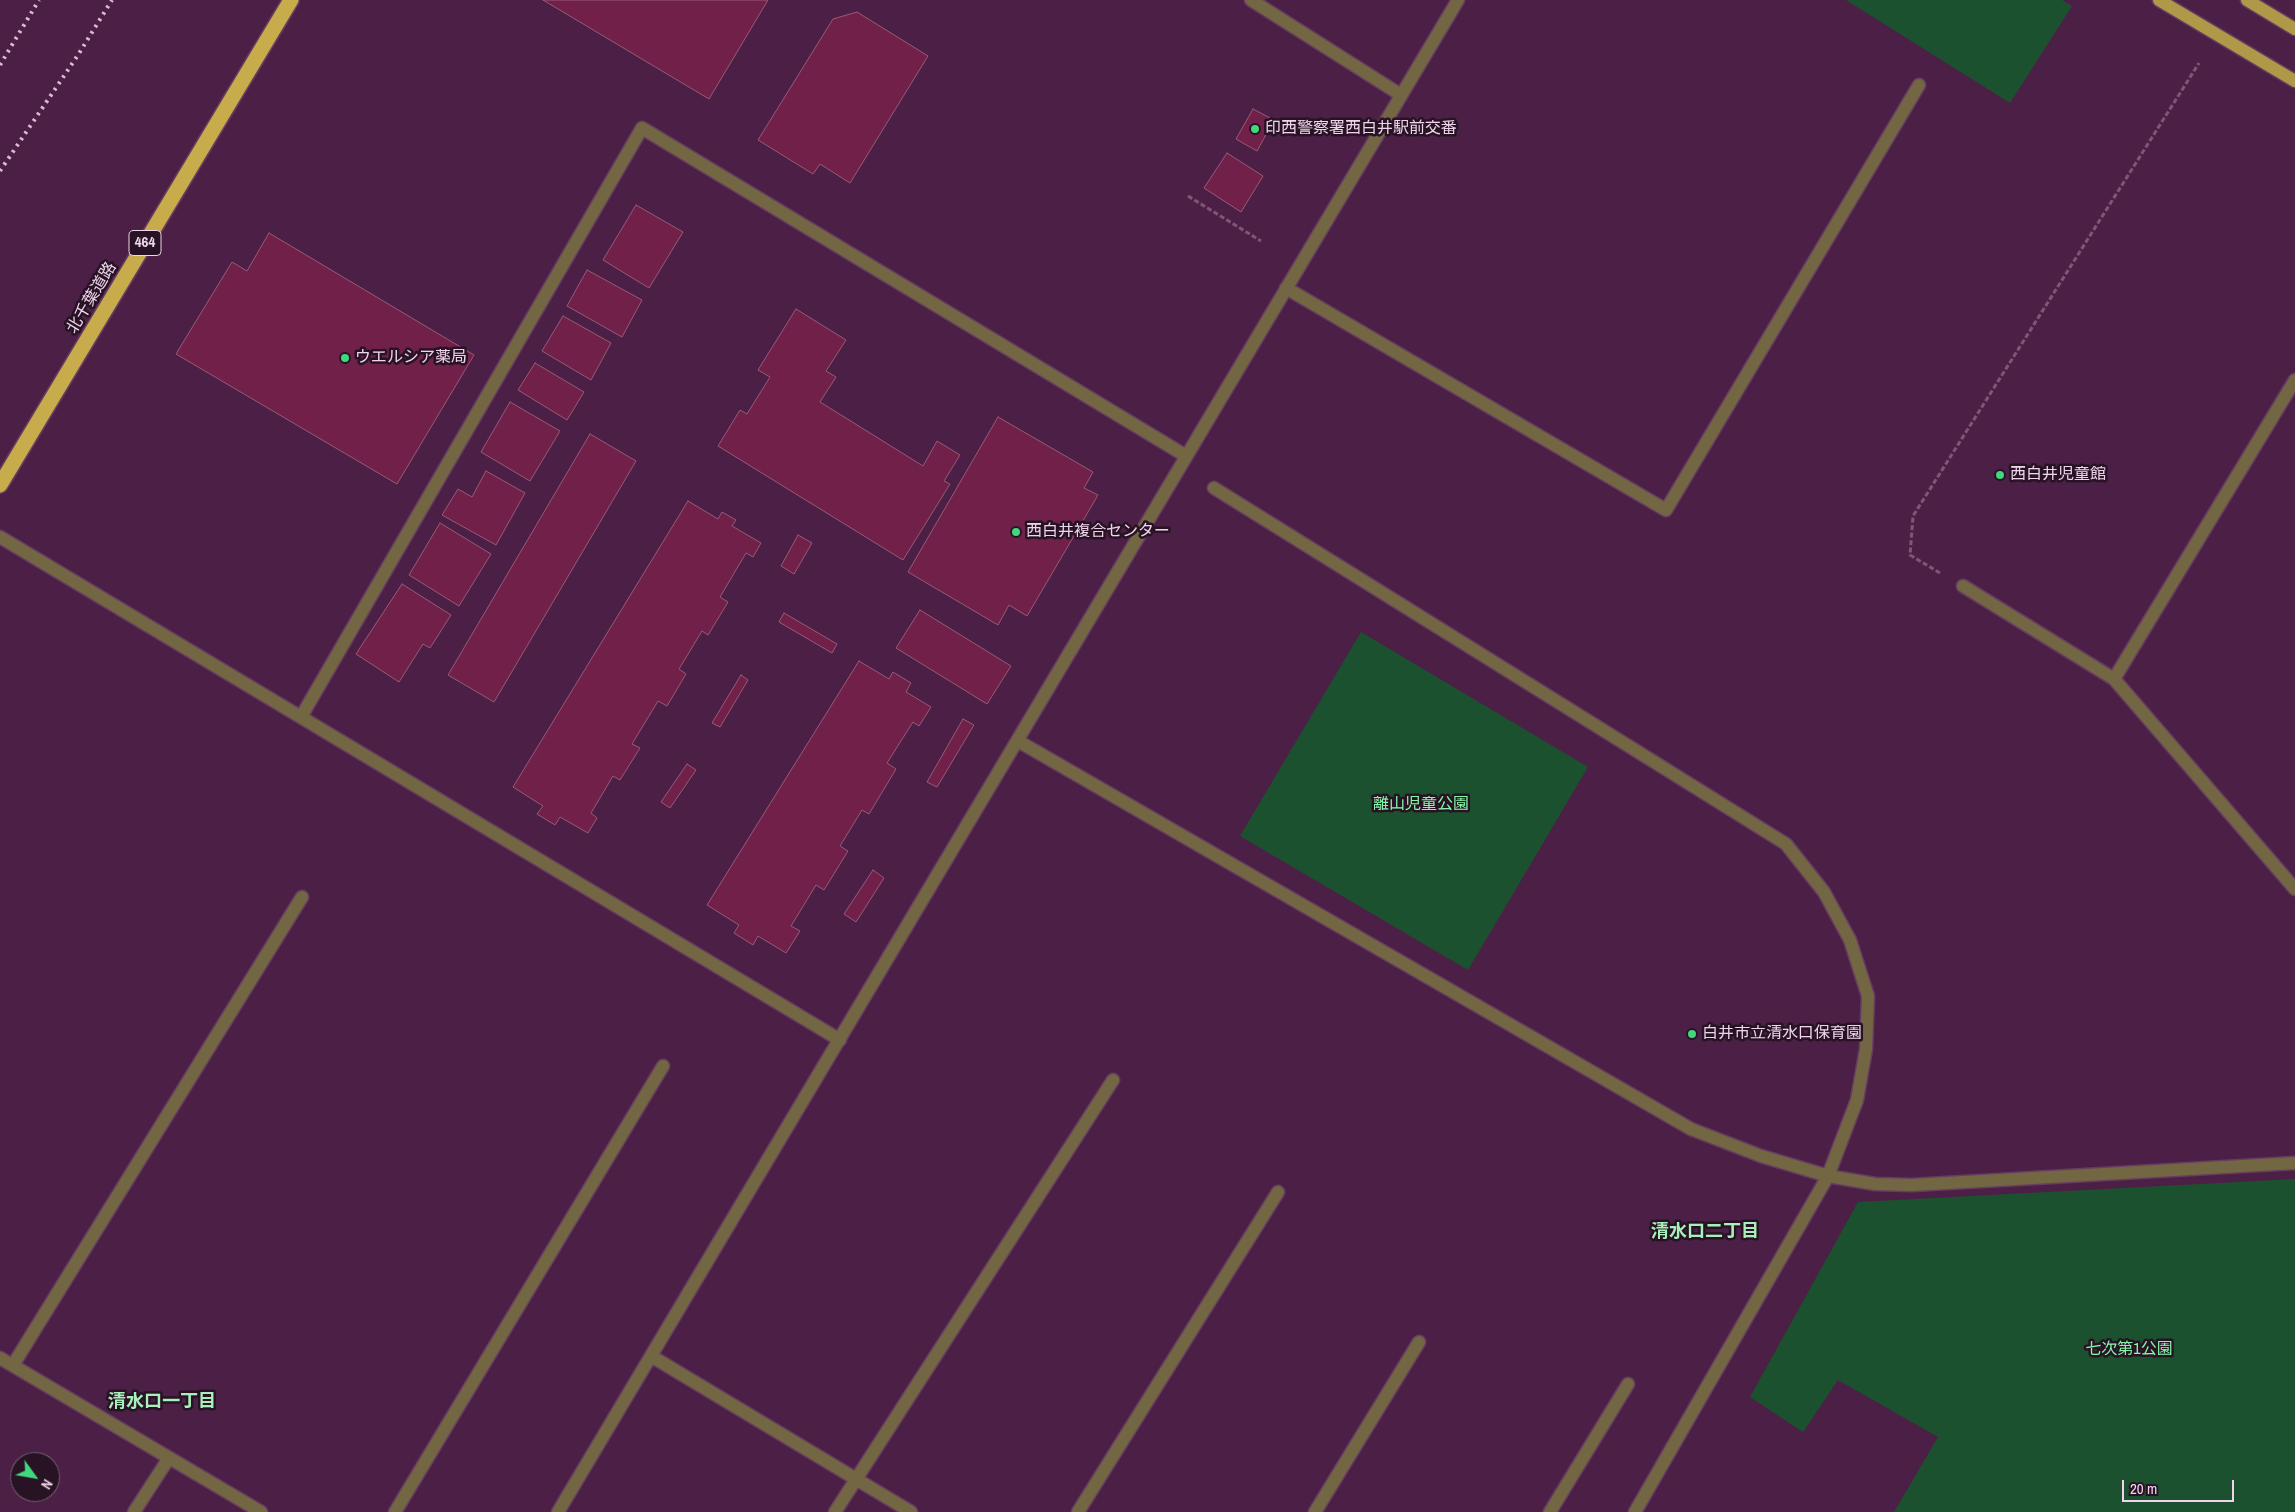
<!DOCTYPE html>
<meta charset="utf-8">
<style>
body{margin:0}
#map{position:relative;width:2295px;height:1512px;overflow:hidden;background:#4c2046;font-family:"Archivo Narrow",sans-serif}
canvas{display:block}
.north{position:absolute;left:10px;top:1452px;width:50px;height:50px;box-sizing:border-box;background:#271324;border:1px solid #776074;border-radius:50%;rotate:122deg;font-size:14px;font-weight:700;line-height:20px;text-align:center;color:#f0d4eb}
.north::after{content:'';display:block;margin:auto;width:18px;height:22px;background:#41d77c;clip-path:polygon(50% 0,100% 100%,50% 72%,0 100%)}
.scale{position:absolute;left:2122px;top:1480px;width:112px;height:22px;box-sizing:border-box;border:2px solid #f0d4eb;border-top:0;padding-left:6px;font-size:15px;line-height:18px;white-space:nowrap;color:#f0d4eb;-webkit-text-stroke:4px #271324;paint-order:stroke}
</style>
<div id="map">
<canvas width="2295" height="1512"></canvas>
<div class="north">N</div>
<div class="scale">20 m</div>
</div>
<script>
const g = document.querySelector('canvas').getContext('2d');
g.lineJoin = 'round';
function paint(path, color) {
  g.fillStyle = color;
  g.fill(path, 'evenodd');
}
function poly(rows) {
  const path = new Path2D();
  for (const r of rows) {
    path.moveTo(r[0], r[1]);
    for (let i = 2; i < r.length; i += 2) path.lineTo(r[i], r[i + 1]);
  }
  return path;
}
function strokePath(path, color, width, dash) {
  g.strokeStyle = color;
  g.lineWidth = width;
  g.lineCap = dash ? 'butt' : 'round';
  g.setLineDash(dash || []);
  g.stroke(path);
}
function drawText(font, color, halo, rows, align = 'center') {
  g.font = font + ' "Archivo Narrow","Noto Sans JP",sans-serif';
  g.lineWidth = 5;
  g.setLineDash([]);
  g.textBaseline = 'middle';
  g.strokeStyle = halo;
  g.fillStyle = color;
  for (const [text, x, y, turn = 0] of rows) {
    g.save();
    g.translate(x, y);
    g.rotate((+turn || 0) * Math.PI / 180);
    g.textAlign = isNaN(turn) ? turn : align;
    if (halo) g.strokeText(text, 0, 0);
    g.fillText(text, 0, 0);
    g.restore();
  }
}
const green = poly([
 [1846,0,2062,0,2072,6,2010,103],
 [1361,632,1588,767,1468,970,1240,836],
 [2295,1179,2295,1512,1894,1512,1938,1437,1838,1380,1803,1432,1750,1397,1858,1202]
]);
const building = poly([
 [543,0,768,0,709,99,543,0],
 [857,12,928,56,850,183,820,164,813,174,758,140,833,19,857,12],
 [1253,109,1274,120,1257,151,1236,139,1253,109],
 [1227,153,1263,176,1241,212,1204,188,1227,153],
 [636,205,683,232,649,288,603,260,636,205],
 [269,233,474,355,397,484,176,354,232,262,247,271,269,233],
 [587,270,642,300,622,337,567,306,587,270],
 [796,309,846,340,826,371,836,377,820,402,923,466,937,441,960,455,944,481,950,484,903,560,718,446,740,410,747,414,770,377,758,370,796,309],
 [563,316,611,343,591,380,542,351,563,316],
 [535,363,584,392,567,420,518,390,535,363],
 [510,402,560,431,530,481,481,452,510,402],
 [998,417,1093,472,1084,488,1098,495,1027,616,1009,605,998,625,908,572,998,417],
 [590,434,636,461,494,702,448,675,590,434],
 [486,471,525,493,496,545,442,515,458,489,472,497,486,471],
 [688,501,718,519,722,512,736,520,732,526,761,543,753,557,746,553,720,597,728,602,708,635,702,631,679,669,686,674,667,706,658,701,632,744,640,748,620,780,613,776,591,813,597,818,588,833,560,817,555,825,537,814,543,806,513,787,688,501],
 [440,523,491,554,459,606,409,575,440,523],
 [798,535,812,543,794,574,781,566,798,535],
 [402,584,451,615,430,648,423,644,399,682,356,654,402,584],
 [920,610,1011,666,987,704,896,648,920,610],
 [784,613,837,644,832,653,779,622,784,613],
 [859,661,889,679,893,672,911,683,906,692,931,707,919,726,913,722,887,763,896,769,869,814,862,810,840,846,848,851,824,890,816,885,791,926,800,931,786,953,758,936,753,945,734,933,739,925,707,905,859,661],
 [741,675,748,680,720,727,712,723,741,675],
 [963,719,974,725,937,787,927,782,963,719],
 [687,764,696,770,670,808,661,802,687,764],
 [873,870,884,878,856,922,844,914,873,870]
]);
const path = poly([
 [1188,196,1261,241],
 [1940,573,1910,555,1913,516,2199,63]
]);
const minor = poly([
 [1251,0,1401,95],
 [1286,288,1666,510,1919,85],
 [2295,380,2114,679,2295,889],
 [1214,488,1786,844,1824,892,1850,940,1868,996,1866,1049,1857,1100,1828,1176,1635,1512],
 [0,537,840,1040],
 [1963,586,2114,679],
 [301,717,642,128,1186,456],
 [1018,741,1691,1129,1761,1156,1828,1176,1875,1184,1912,1185,2295,1163],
 [651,1356,911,1512],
 [0,1358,261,1512],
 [13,1365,302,897],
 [134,1512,169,1458],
 [395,1512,663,1066],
 [558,1512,1458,0],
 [835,1512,1113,1080],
 [1078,1512,1278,1192],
 [1315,1512,1419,1342],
 [1550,1512,1628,1384]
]);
const major = poly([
 [2159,0,2295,81],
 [2247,0,2295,29]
]);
const highway = poly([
 [0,485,291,0]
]);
const rail = poly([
 [0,65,39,0],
 [0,171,78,55,112,0]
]);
const markers = [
 [1255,129,5,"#41d77c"],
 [345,358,5,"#41d77c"],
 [2000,475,5,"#41d77c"],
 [1016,532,5,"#41d77c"],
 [1692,1034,5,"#41d77c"]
];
const shields = [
 [145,243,32]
];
const shieldNames = [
 ["464",145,243]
];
const poiNames = [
 ["印西警察署西白井駅前交番",1265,129],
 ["ウエルシア薬局",355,358],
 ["西白井児童館",2010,475],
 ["西白井複合センター",1026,532],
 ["白井市立清水口保育園",1702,1034]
];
const streetNames = [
 ["北千葉道路",92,298,-59]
];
const parkNames = [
 ["離山児童公園",1421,805],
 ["七次第1公園",2129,1350]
];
const neighbourhoodNames = [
 ["清水口二丁目",1705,1232],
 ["清水口一丁目",162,1402]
];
paint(green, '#1c512f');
paint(building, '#71204a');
strokePath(building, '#975b76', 1);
strokePath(minor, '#663d60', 15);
strokePath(major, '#663d60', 15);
strokePath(highway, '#663d60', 18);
strokePath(path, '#7e5778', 3, [5, 2.5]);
strokePath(minor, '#726742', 12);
strokePath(major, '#b09849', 12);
strokePath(highway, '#c8ab4a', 15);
strokePath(rail, '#d9bbd4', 4, [2.5, 5]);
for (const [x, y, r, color] of markers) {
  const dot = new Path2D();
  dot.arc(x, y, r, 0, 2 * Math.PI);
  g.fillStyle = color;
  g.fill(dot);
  strokePath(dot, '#271324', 2);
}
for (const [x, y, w] of shields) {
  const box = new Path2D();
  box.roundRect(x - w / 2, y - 12.5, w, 25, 4);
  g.fillStyle = '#271324';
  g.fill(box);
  strokePath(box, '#f0d4eb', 1);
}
drawText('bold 15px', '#f0d4eb', null, shieldNames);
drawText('16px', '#f0d4eb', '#271324', poiNames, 'left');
drawText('16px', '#f0d4eb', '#271324', streetNames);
drawText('16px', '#85f6a8', '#271324', parkNames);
drawText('bold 18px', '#a8efbb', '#271324', neighbourhoodNames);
</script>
